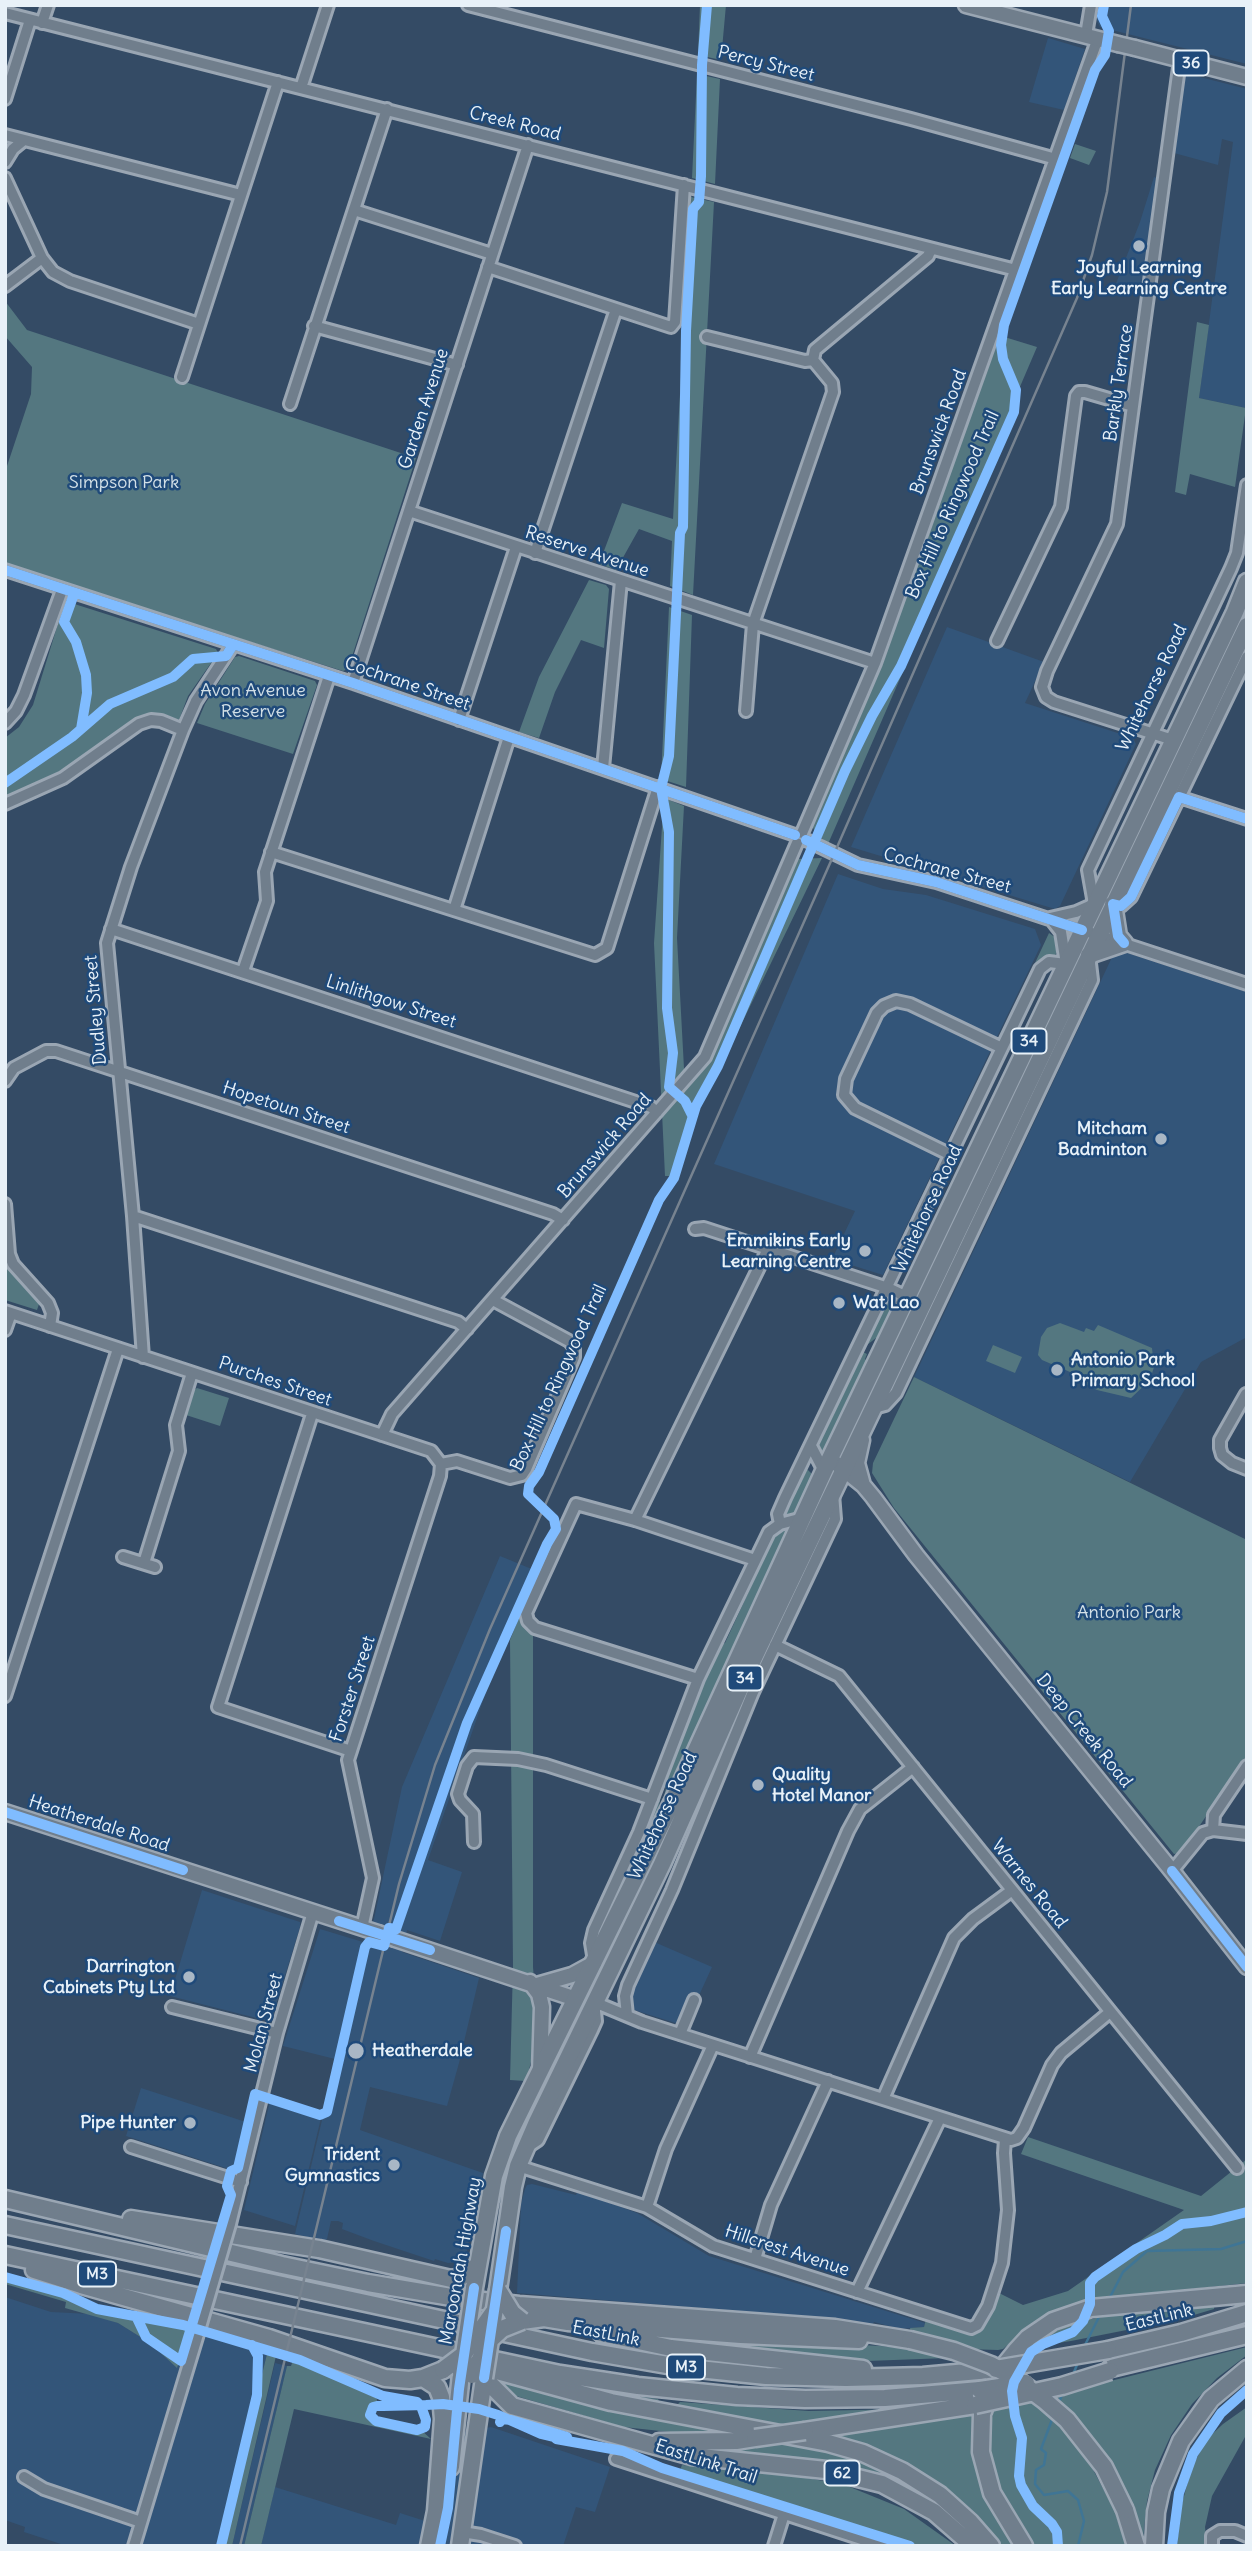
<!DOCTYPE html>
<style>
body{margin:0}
#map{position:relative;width:1252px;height:2551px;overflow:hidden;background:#344b65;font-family:Delius,sans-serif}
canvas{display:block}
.frame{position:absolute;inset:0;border:7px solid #e8f1f8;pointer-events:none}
</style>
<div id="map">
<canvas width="1252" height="2551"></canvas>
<div class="frame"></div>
</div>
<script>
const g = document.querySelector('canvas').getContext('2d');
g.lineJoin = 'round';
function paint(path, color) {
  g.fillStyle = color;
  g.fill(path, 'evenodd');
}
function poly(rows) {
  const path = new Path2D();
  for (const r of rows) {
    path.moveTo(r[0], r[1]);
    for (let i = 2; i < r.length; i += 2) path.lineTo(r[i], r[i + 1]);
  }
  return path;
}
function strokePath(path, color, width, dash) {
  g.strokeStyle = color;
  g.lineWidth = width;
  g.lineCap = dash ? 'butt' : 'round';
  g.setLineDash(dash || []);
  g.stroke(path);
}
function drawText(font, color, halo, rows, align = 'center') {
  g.font = font + ' Delius,sans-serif';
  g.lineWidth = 5;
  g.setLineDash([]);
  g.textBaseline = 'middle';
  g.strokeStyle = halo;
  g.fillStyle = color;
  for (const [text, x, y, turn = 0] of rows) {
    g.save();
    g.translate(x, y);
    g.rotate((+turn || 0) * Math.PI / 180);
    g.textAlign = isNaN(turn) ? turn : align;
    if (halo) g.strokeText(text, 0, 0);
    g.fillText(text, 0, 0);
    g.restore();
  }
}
const built = poly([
 [1099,5,1247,5,1247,64,1100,27,1096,19],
 [1048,38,1085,49,1064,110,1029,102],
 [1184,73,1247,89,1246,408,1199,398,1233,142,1222,139,1218,165,1174,153],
 [1154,177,1158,178,1143,295,1115,286,1140,222],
 [947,627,1044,662,1025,703,1133,738,1136,744,1060,906,1055,909,851,847],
 [838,874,883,889,926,895,1035,929,1041,945,883,1275,832,1259,855,1211,714,1164],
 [1121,951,1247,992,1247,1337,1201,1362,1130,1482,914,1377,1114,953],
 [500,1556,539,1572,486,1692,428,1860,462,1872,440,1941,407,1930,402,1952,479,1978,459,2063,447,2106,370,2087,360,2130,483,2173,465,2261,448,2263,435,2259,434,2261,374,2241,342,2229,343,2223,338,2221,331,2221,327,2239,323,2241,295,2234,364,1943,374,1919,402,1787],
 [202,1890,300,1922,300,1927,272,2018,268,2021,170,1996],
 [320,1929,363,1942,335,2059,283,2046],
 [652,1941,712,1967,685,2026,631,2009,627,1998],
 [141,2088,246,2122,237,2167,232,2170,126,2136],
 [270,2101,321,2118,295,2226,244,2210],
 [532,2184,576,2195,577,2192,610,2203,637,2213,709,2256,925,2323,924,2327,900,2329,874,2322,872,2325,761,2313,517,2293,521,2204,525,2189,527,2185],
 [5,2297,51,2312,91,2314,118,2323,150,2343,177,2367,190,2329,268,2350,220,2546,67,2546,24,2532,25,2527,5,2520],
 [275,2363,287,2366,244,2546,232,2546],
 [491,2427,610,2467,595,2512,576,2507,563,2546,261,2546,275,2487,396,2525,400,2513,425,2521,430,2503,427,2499,431,2439]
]);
const green = poly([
 [700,5,726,5,721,60,698,55],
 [697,74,720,79,715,184,692,178],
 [1075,144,1096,151,1089,165,1070,158],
 [691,197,714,202,693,595,670,586,672,541,639,529,616,570,599,564,622,503,673,519],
 [5,301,27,330,416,458,348,669,343,671,5,565,5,472,31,394,32,367,5,336],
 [1197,322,1209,325,1199,398,1246,408,1235,487,1190,474,1186,495,1175,492],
 [998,335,1037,347,1019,389,1017,410,828,844,815,832,811,823,881,664],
 [589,580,606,585,609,589,604,648,581,640,555,692,539,738,519,732,539,677],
 [65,601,216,649,218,653,188,696,179,720,154,714,140,716,59,772,5,798,5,738,19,727,33,705],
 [669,607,692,615,686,787,661,779],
 [239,656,315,681,317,685,293,754,197,723,205,704,235,657],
 [664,798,684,806,677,938,685,1087,714,1052,796,859,822,858,722,1064,689,1118,687,1133,672,1176,665,1176,654,943],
 [1049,933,1059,940,1058,950,1054,957,1035,963],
 [5,1263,40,1301,37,1310,5,1300],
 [893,1299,894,1310,881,1340,876,1338,863,1348,883,1306],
 [1060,1323,1084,1332,1086,1328,1094,1331,1098,1325,1152,1348,1154,1367,1150,1380,1131,1398,1097,1390,1081,1382,1070,1372,1042,1360,1038,1355,1041,1337,1047,1328],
 [993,1345,1022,1357,1015,1373,986,1361],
 [861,1351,867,1354,865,1359,869,1364,823,1457,821,1457,817,1447,818,1441],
 [914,1377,1247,1540,1247,1756,1181,1853,1174,1854,894,1508,872,1473,873,1463],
 [197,1388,229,1398,220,1426,186,1415,194,1390],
 [805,1467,815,1477,797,1515,782,1520,782,1513],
 [792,1523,678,1772,663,1800,666,1788,662,1785,688,1715,721,1644,725,1643,756,1576,754,1572,774,1532],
 [521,1613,522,1624,533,1630,533,1967,536,2003,535,2044,529,2070,525,2081,510,2080,513,1966,510,1640],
 [660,1790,662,1791,658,1810,661,1812,610,1911,607,1909],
 [1028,2137,1201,2196,1247,2159,1247,2283,1083,2301,1046,2317,1029,2327,1003,2349,998,2350,967,2349,911,2333,910,2328,924,2327,926,2319,964,2332,975,2333,984,2327,999,2293,1023,2305,1068,2291,1184,2210,1021,2154],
 [5,2279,60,2294,99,2311,132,2317,144,2338,179,2362,177,2368,150,2343,118,2323,65,2308,66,2302,5,2284],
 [1215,2302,1214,2309,1177,2320,1071,2341,1032,2347,1046,2336,1067,2326,1087,2320,1135,2310],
 [142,2320,180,2327,190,2332,178,2357,146,2334],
 [639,2334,881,2346,910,2349,948,2358,867,2361,819,2354,816,2359],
 [1247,2347,1247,2355,1217,2378,1192,2404,1171,2435,1155,2470,1147,2501,1143,2539,1118,2479,1097,2445,1050,2396],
 [267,2354,276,2356,232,2546,220,2546],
 [293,2360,376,2396,378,2405,371,2407,368,2413,372,2421,421,2430,431,2439,294,2409,261,2546,244,2546,287,2366,291,2366],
 [496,2381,553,2392,740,2434,689,2434,623,2427,516,2396],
 [563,2385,658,2399,660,2403,677,2405,680,2402,809,2411,908,2409,771,2430],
 [1030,2401,1060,2427,1089,2462,1114,2509,1126,2546,1032,2546,1018,2525,997,2484,989,2444,990,2426,994,2409],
 [1247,2407,1247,2437,1245,2437,1212,2496,1205,2527,1207,2546,1177,2546,1181,2507,1192,2467,1199,2454,1205,2441,1223,2424],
 [975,2411,973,2457,981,2488,1013,2546,996,2546,968,2514,826,2434,882,2428,899,2423],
 [785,2440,865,2459,927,2494,980,2542,932,2506,791,2462,679,2446],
 [682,2465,791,2475,845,2485,904,2509,956,2546,917,2546,680,2470]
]);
const stream = poly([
 [1108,2301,1123,2272,1147,2251,1221,2249,1247,2241],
 [1084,2347,1101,2313],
 [1072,2377,1079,2360],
 [1058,2405,1063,2392],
 [1053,2417,1041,2449,1046,2453,1044,2465,1036,2470,1035,2484,1044,2495,1068,2491,1078,2500,1084,2521,1078,2546]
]);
const minor = poly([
 [468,5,911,119,1056,159],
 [5,13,1016,270],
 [42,23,48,5],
 [1086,35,1091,5],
 [301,88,328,5],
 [5,99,30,20],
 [5,135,241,195],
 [5,162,13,149,24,140],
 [5,178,42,258,53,272,70,281,199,324],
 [354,210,492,254],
 [488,267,671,327,675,322,684,185],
 [5,286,42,258],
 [314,326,457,365],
 [707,337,805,361,813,360],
 [182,377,278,82],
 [290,404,387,109],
 [409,511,875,663],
 [535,553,616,309],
 [5,570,353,683,795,835],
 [997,641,1061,507,1076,396,1079,392,1085,392,1133,406],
 [353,683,528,145],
 [746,711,753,624,833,392,832,383,813,360,815,350,928,256,931,249],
 [459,720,516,547],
 [5,723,16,711,24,695,62,590],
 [1173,740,1054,702,1046,697,1042,687,1047,671,1117,524,1180,60],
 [603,768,621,581],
 [1179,797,1247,819],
 [5,804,63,778,139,724,151,720,161,721,183,730],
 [802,833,875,663,1098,38],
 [806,840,858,865,936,882,1247,984],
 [271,852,595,955,607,948,658,787],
 [1113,904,1121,906,1131,897,1247,657],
 [454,910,509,737],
 [111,929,651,1107,657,1112],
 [243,971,267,901,265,872,329,676],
 [5,1081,14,1068,46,1051,56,1051,553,1214,563,1220],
 [951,1155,855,1108,844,1095,846,1079,877,1013,884,1006,896,1001,910,1004,1002,1048],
 [5,1204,9,1254,13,1264,48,1303,52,1313,50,1326],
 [133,1216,458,1322,467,1329],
 [695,1229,704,1228,888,1288,907,1297],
 [5,1311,431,1451,441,1464,457,1461,510,1478,522,1475,526,1469,574,1357,574,1347,569,1341,493,1300],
 [5,1330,11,1313],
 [143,1357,133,1216,107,943,131,867,183,730,196,701,233,645],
 [1246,1394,1220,1440,1220,1448,1222,1455,1232,1463,1247,1469],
 [874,1408,885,1405,896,1393,1092,980,1089,955],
 [312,1414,218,1707,351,1751],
 [382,1435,392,1414,705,1057,797,843],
 [811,1446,824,1471],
 [635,1520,768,1249],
 [780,1524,778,1514,785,1498,1040,969,1049,962,1066,964,1061,932,1050,918,1076,912,1094,904,1088,870,1231,568,1237,553,1247,485],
 [123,1557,155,1567],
 [144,1563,179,1451,176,1425,192,1373],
 [775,1645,839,1676,1237,2168],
 [698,1679,535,1628,528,1621,526,1613,576,1504,635,1520,755,1560],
 [5,1696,118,1349],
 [1213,1830,1214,1815,1247,1766],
 [474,1842,473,1814,460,1800,458,1794,467,1766,474,1757,518,1759,546,1765,652,1799],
 [1172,1871,1203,1833,1213,1830,1247,1834],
 [362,1928,373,1878,348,1760,440,1476,441,1464],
 [594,1961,591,1943,594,1930,639,1832,698,1679,769,1532,780,1524,803,1518],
 [172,2007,277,2033],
 [627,2015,625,1996,628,1985,672,1890,753,1692,835,1519,833,1494],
 [680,2034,694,2000],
 [750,2057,848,1831,860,1809,913,1767],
 [883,2099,954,1938,973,1919,1011,1891],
 [532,2144,538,2140,592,2030,596,2021,594,2002,642,2022,1011,2140,1017,2138,1024,2128,1052,2065,1061,2053,1110,2012],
 [131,2147,241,2182],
 [518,2166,647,2207,713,2246,971,2328,977,2325,988,2306,1002,2263,1008,2210,1004,2153,1005,2139],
 [647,2207,666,2149,713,2045],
 [230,2224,277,2033,313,1912],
 [755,2259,771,2205,828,2081],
 [857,2292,940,2118],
 [616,2459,883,2546],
 [24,2477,44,2489,141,2522],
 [462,2532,481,2535,515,2546],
 [134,2546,198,2334],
 [774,2546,784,2514],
 [1212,2546,1212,2536,1220,2531,1235,2531,1247,2536]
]);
const major = poly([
 [966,5,1118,44],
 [1135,48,1247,77],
 [862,1440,857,1463,863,1485],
 [837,1464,863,1485,873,1497,916,1555,1172,1871,1247,1967],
 [5,1812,378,1933],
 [395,1939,576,1999],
 [530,1982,539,1994,542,2007,540,2072],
 [537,1985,572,1975,594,1963]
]);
const highway = poly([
 [1089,955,1124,943,1118,936,1113,904],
 [5,2199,282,2265,368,2283,457,2298,519,2305,835,2328,910,2340],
 [131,2219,319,2249,451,2279,461,2277,478,2265],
 [5,2225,592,2352,679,2367,766,2376,846,2378,923,2376,990,2370],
 [5,2255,560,2374,638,2386,737,2396,805,2399,885,2398,980,2390],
 [34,2270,81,2285,269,2338,385,2378,410,2380,423,2378,443,2370],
 [474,2288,494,2176,508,2136,672,1803,824,1471,1235,612,1247,582],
 [498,2290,513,2187,518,2166,537,2122,662,1864,748,1670,1247,626],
 [522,2321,544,2318,568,2322,741,2335,859,2340],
 [601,2333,671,2348,863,2369],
 [1108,2350,1181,2333,1247,2313],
 [486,2368,611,2402,828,2443,863,2453,902,2471,940,2495,970,2522,991,2546],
 [1111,2368,1247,2335],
 [423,2378,437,2387,441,2397,443,2419,436,2511,429,2546],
 [484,2378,512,2406,691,2456,826,2470,882,2484,934,2512,973,2546],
 [805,2431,975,2405],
 [659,2442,736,2441,755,2438],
 [451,2467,461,2374],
 [1125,2510,1136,2546],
 [460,2546,484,2378],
 [1024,2546,992,2493,981,2452,982,2414,989,2395,995,2377,1016,2351,1028,2338,1053,2321,1091,2308,1247,2294],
 [1154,2546,1156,2512,1161,2489,1181,2441,1211,2399,1247,2369]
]);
const rail = poly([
 [240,2546,399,1884,435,1765,490,1629,831,861,1077,298,1092,255,1107,192,1131,5]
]);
const minorBridge = poly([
 [198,2334,230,2224]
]);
const majorBridge = poly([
 [1118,44,1135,48],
 [378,1933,395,1939]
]);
const highwayBridge = poly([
 [498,2290,512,2313,522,2321],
 [910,2340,954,2351,991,2365,1016,2379,1044,2400,1067,2420,1104,2467,1125,2510],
 [996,2369,1108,2350],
 [443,2370,463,2355,493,2313],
 [461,2374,474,2288],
 [472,2375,490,2340,502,2329,522,2321],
 [484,2378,498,2290],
 [980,2390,1026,2383],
 [975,2405,1062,2386,1110,2371],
 [755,2438,805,2431]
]);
const cycleway = poly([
 [5,570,353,683,795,835],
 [74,594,64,622,76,642,86,675,87,693,81,729],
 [5,783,72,737,110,704,173,677,193,659,226,656,233,645],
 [806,840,858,865,936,882,1082,930],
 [1124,943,1118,936,1113,904,1121,906,1131,897,1179,797,1247,819],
 [692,1115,685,1101,669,1087,673,1053,667,1008,669,832,661,788,669,756,680,533,683,527,686,331,693,209,699,202,701,176,702,65,707,5],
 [5,1812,183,1870],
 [1172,1871,1247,1967],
 [339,1921,430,1950],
 [5,2277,63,2293,97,2309,183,2325,300,2360,383,2396,417,2402,421,2406,426,2420,425,2427,417,2430,376,2421,370,2415,373,2407,377,2406,383,2406,426,2405,443,2404,479,2409,498,2415,514,2422,541,2434,566,2440,567,2437,511,2420,502,2419,500,2422],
 [136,2316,146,2337,181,2361,231,2195,227,2186,231,2171,238,2168,255,2094,320,2115,327,2112,365,1947,369,1942,384,1946,389,1928,396,1929,467,1723,547,1544,556,1529,554,1519,528,1494,529,1486,539,1472,659,1200,674,1178,696,1106,718,1066,845,771,872,716,901,666,1014,412,1016,390,1003,359,1001,345,1004,325,1095,70,1105,55,1109,31,1102,16,1104,5],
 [484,2378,506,2231],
 [556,2439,623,2451,662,2468,910,2546],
 [221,2546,257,2395,258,2356,252,2345],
 [440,2546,448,2508,459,2389,474,2288],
 [1058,2546,1057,2532,1052,2524,1033,2506,1021,2485,1019,2476,1022,2438,1015,2416,1012,2391,1014,2382,1031,2352,1043,2344,1073,2332,1083,2321,1090,2304,1090,2283,1095,2277,1136,2249,1165,2235,1182,2224,1211,2221,1247,2212],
 [1172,2546,1179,2493,1193,2454,1221,2413,1247,2390]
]);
const markers = [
 [1139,246,7,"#a9b7c5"],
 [1161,1139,7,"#a9b7c5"],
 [865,1251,7,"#a9b7c5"],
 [839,1303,7,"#a9b7c5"],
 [1057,1370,7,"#a9b7c5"],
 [758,1785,7,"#a9b7c5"],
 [189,1977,7,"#a9b7c5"],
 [356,2051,9,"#a9b7c5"],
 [190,2123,7,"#a9b7c5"],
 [394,2165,7,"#a9b7c5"]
];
const shields = [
 [1191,63,35],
 [1029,1041,35],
 [745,1678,35],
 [97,2274,38],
 [686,2367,38],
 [842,2473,35]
];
const shieldNames = [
 ["36",1191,63],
 ["34",1029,1041],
 ["34",745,1678],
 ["M3",97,2274],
 ["M3",686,2367],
 ["62",842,2473]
];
const streetNames = [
 ["Percy Street",766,64,14],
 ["Creek Road",515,124,14],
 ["Barkly Terrace",1119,383,-82],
 ["Garden Avenue",424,409,-72],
 ["Brunswick Road",939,432,-70],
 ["Box Hill to Ringwood Trail",953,505,-66],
 ["Reserve Avenue",587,552,18],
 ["Cochrane Street",407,684,19],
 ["Whitehorse Road",1152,688,-64],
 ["Cochrane Street",947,871,15],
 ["Linlithgow Street",391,1002,18],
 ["Dudley Street",96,1010,-95],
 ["Hopetoun Street",286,1108,18],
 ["Brunswick Road",605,1146,-49],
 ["Whitehorse Road",928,1209,-65],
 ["Box Hill to Ringwood Trail",559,1378,-65],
 ["Purches Street",275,1382,19],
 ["Forster Street",353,1689,-72],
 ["Deep Creek Road",1084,1731,51],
 ["Whitehorse Road",663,1816,-65],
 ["Heatherdale Road",99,1824,18],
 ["Warnes Road",1029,1884,51],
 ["Molan Street",264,2023,-75],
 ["Hillcrest Avenue",787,2251,18],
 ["Maroondah Highway",461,2261,-80],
 ["EastLink",1159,2318,-14],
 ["EastLink",606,2334,11],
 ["EastLink Trail",706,2462,18]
];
const poiNames = [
 ["Joyful Learning",1139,268,"center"],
 ["Early Learning Centre",1139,289,"center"],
 ["Mitcham",1147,1129],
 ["Badminton",1147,1150],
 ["Emmikins Early",851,1241],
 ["Learning Centre",851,1262],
 ["Wat Lao",853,1303,"left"],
 ["Antonio Park",1071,1360,"left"],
 ["Primary School",1071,1381,"left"],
 ["Quality",772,1775,"left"],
 ["Hotel Manor",772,1796,"left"],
 ["Darrington",175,1967],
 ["Cabinets Pty Ltd",175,1988],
 ["Heatherdale",372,2051,"left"],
 ["Pipe Hunter",176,2123],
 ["Trident",380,2155],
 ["Gymnastics",380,2176]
];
const parkNames = [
 ["Simpson Park",124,483],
 ["Avon Avenue",253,691],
 ["Reserve",253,712],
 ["Antonio Park",1129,1613]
];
paint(built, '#335579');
paint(green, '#547780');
strokePath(stream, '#3f7595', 2.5);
strokePath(minor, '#9aa6b3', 16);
strokePath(major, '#9aa6b3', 19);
strokePath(highway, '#9aa6b3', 21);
strokePath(minor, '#707e8c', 10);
strokePath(major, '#707e8c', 14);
strokePath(highway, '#707e8c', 16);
strokePath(rail, '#778390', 2.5);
strokePath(minorBridge, '#9aa6b3', 16, []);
strokePath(majorBridge, '#9aa6b3', 19, []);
strokePath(highwayBridge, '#9aa6b3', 21, []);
strokePath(minorBridge, '#707e8c', 10);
strokePath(majorBridge, '#707e8c', 14);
strokePath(highwayBridge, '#707e8c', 16);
strokePath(cycleway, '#80bcff', 10);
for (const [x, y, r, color] of markers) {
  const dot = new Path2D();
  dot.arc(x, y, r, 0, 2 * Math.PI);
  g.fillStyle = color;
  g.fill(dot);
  strokePath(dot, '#1f4a7a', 2.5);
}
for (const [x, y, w] of shields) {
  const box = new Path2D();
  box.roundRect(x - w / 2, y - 12.5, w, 25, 5);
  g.fillStyle = '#1f4a7a';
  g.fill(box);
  strokePath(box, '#e8f1f8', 2);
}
drawText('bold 16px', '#e8f1f8', null, shieldNames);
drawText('18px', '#e8f1f8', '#1f4a7a', streetNames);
drawText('bold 18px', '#e8f1f8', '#1f4a7a', poiNames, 'right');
drawText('18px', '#d3e0e7', '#1f4a7a', parkNames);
</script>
